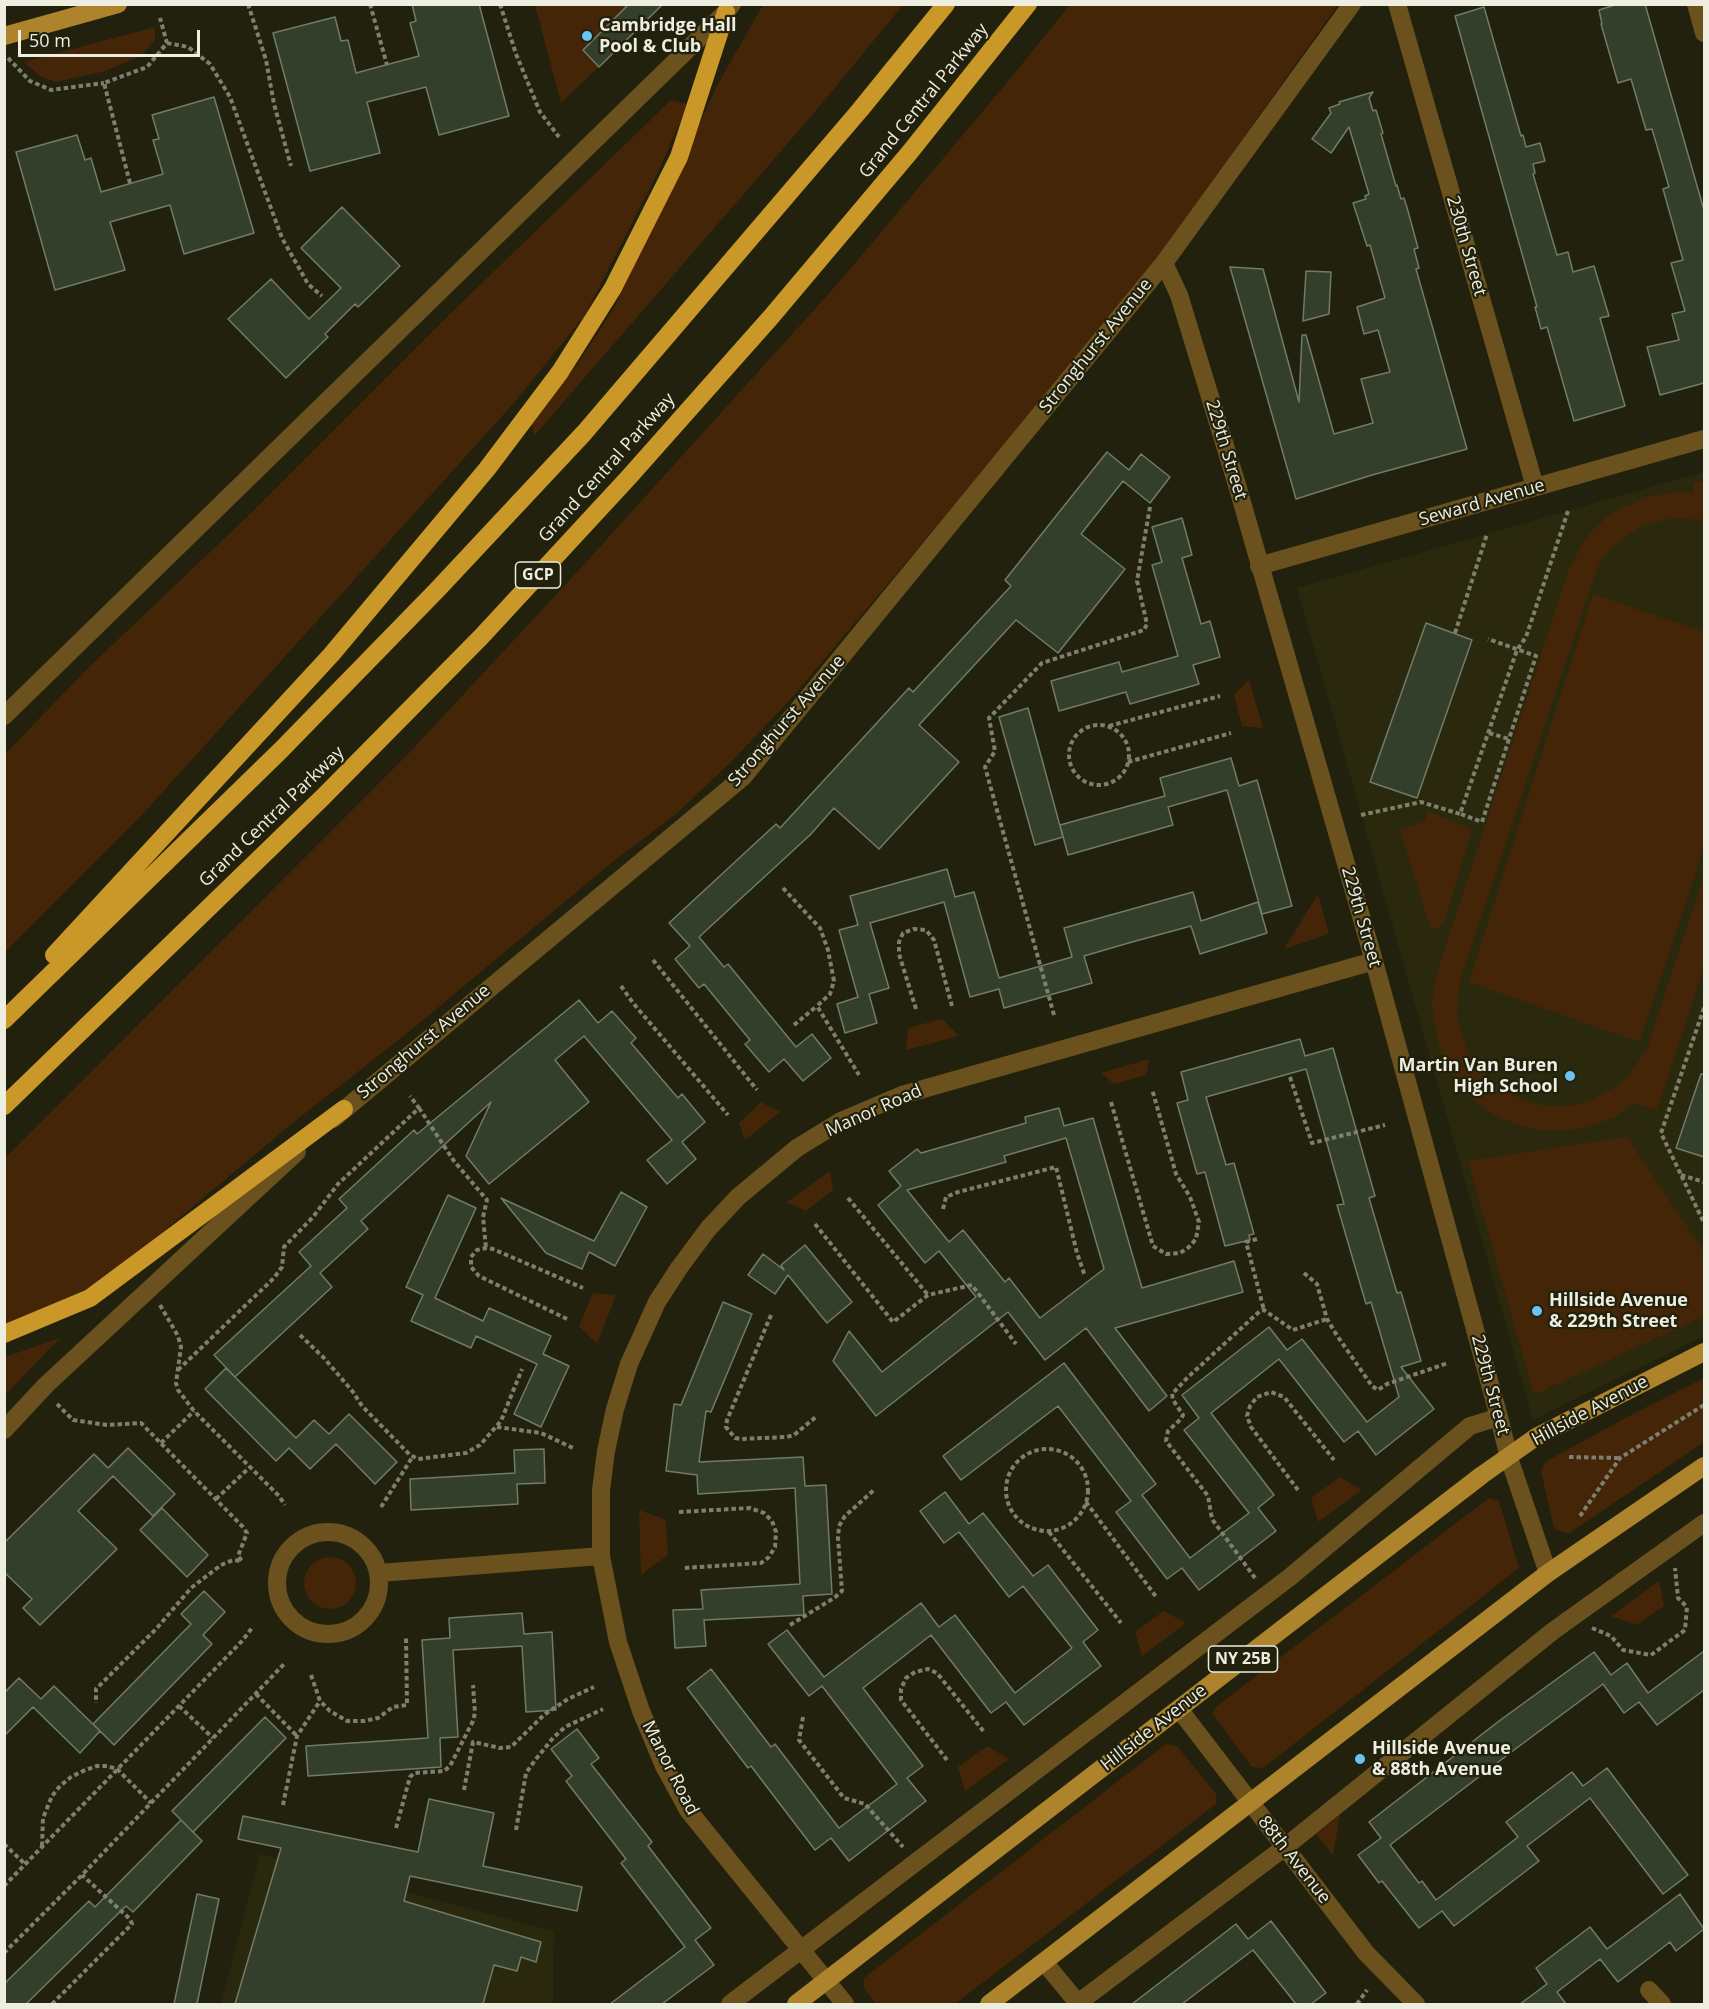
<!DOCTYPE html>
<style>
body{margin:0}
#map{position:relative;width:1709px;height:2009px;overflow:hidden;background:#21210d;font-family:"Open Sans",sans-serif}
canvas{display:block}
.frame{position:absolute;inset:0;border:6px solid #edede0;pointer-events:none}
.scale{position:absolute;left:18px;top:30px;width:182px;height:27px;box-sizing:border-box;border:3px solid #edede0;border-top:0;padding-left:8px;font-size:18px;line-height:21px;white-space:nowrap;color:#edede0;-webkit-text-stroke:4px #21210d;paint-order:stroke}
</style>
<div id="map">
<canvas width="1709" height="2009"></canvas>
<div class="frame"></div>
<div class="scale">50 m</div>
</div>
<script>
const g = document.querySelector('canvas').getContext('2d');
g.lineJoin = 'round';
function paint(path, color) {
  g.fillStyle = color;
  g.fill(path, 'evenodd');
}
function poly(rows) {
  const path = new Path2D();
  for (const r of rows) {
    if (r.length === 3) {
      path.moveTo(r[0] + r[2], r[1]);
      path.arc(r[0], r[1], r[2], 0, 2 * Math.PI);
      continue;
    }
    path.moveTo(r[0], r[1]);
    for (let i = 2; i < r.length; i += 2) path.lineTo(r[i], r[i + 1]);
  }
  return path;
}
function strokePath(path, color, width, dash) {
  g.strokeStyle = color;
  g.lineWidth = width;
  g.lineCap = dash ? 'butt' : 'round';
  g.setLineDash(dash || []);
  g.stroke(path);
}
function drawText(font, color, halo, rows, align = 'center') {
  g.font = font + ' "Open Sans",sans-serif';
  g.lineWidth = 4.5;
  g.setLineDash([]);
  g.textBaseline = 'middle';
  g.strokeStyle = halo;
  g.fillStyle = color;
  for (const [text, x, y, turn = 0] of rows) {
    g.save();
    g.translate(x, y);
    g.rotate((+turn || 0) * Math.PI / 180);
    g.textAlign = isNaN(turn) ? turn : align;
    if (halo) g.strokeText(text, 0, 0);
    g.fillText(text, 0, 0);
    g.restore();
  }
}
const built = poly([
 [1704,472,1704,1336,1533,1420,1297,588],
 [260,1854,554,1931,553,2004,221,2004]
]);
const green = poly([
 [535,5,663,5,561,103],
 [763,5,903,5,814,113,534,436,532,423,579,362,615,306,718,84],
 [1070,5,1338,5,1131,295,790,700,731,762,676,814,610,864,416,1026,289,1126,103,1282,5,1325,5,1158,409,753,578,571,841,280,1009,80],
 [155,27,155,40,142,55,106,71,56,82,40,76,24,62],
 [671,100,688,104,659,170,585,315,513,404,141,816,5,952,5,754,87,669,249,515,453,311],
 [1704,481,1704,520,1672,518,1641,526,1612,547,1601,561,1595,574,1460,981,1457,1011,1460,1030,1469,1054,1486,1077,1495,1085,1525,1101,1542,1105,1558,1107,1574,1105,1591,1100,1617,1086,1629,1075,1647,1049,1704,875,1704,966,1657,1110,1634,1103,1615,1117,1590,1127,1577,1129,1546,1131,1518,1125,1493,1114,1471,1098,1446,1065,1437,1038,1432,1007,1434,988,1440,964,1569,569,1585,539,1595,528,1607,517,1620,509,1651,496,1681,492,1694,493,1693,483],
 [1593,594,1704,632,1704,848,1639,1042,1469,982],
 [1249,680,1263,728,1242,726,1234,695],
 [1427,811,1472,829,1444,923,1437,929,1430,927,1400,829,1426,821],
 [1318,894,1329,934,1284,949],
 [942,1019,959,1036,906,1050,908,1028],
 [1149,1059,1146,1075,1114,1084,1101,1073],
 [761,1102,780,1112,745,1140,739,1123],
 [1627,1137,1704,1252,1704,1316,1534,1395,1468,1161],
 [830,1171,833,1190,806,1211,787,1202],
 [593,1293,616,1295,597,1344,579,1326],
 [60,1338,5,1395,5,1357],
 [1704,1378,1704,1442,1568,1534,1554,1529,1541,1471,1545,1462,1631,1415],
 [1340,1477,1362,1490,1318,1522,1311,1498],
 [1489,1498,1499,1501,1519,1568,1263,1768,1252,1767,1212,1713,1217,1706],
 [639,1510,666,1520,668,1555,641,1575],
 [330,1583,26],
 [1659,1581,1664,1606,1636,1625,1611,1616],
 [1164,1611,1186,1623,1142,1656,1135,1632],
 [1166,1744,1177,1746,1216,1794,1216,1804,955,2004,876,2004,864,1988,864,1978],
 [987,1746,1009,1759,965,1791,958,1767],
 [1340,1815,1333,1855,1316,1834]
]);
const building = poly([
 [412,4,479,4,509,116,439,135,426,87,367,102,380,153,310,171,273,33,335,17,341,41,348,40,356,73,419,56,410,23,416,21,412,4],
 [629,4,663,4,599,67,583,50,629,4],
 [1618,4,1645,4,1704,210,1704,383,1660,395,1647,347,1679,340,1672,314,1685,311,1671,263,1683,260,1663,189,1669,187,1652,129,1646,130,1631,79,1618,83,1601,24,1602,24,1599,10,1618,4],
 [1484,7,1521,136,1523,135,1526,147,1540,143,1545,161,1533,164,1535,173,1533,174,1557,255,1568,252,1573,272,1594,266,1609,316,1600,318,1625,406,1574,421,1547,327,1541,329,1535,307,1537,307,1455,16,1484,7],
 [1373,92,1369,98,1373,111,1376,110,1383,133,1381,134,1396,186,1397,185,1401,199,1404,198,1408,211,1418,248,1414,249,1419,268,1416,269,1467,449,1372,475,1296,499,1230,267,1263,269,1299,402,1302,335,1306,335,1334,434,1373,423,1361,379,1390,372,1378,330,1364,334,1357,307,1385,298,1370,245,1367,246,1353,203,1366,199,1365,196,1369,194,1349,127,1331,153,1312,139,1331,113,1329,108,1340,104,1339,102,1373,92],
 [214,97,254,233,184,254,170,205,110,222,125,270,55,290,16,152,77,135,85,160,91,158,101,192,163,174,153,140,159,139,152,115,214,97],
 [342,207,400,266,358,307,355,304,325,334,328,337,286,378,228,319,271,279,309,319,341,288,301,248,342,207],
 [1306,271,1331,272,1329,314,1303,321,1306,271],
 [1107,452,1129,470,1141,454,1170,477,1150,503,1123,481,1081,534,1125,569,1058,653,1016,620,919,725,959,762,879,849,834,808,810,835,699,937,724,967,728,964,796,1047,812,1034,831,1058,803,1081,784,1059,769,1072,745,1044,750,1040,704,984,699,988,675,959,690,946,669,923,776,824,780,828,909,688,913,692,1011,586,1005,580,1107,452],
 [1182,518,1192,555,1182,558,1201,624,1210,621,1220,657,1193,665,1199,684,1130,704,1126,692,1059,711,1051,681,1119,662,1122,672,1178,656,1152,565,1162,562,1152,527,1182,518],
 [1426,623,1472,640,1417,798,1370,782,1426,623],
 [1028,708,1063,837,1035,845,999,717,1028,708],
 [1231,758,1239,786,1257,780,1292,906,1262,914,1227,790,1168,807,1173,825,1068,855,1060,825,1165,796,1160,778,1231,758],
 [947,869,955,897,974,892,999,978,1072,957,1064,928,1193,892,1201,921,1258,902,1267,933,1200,954,1191,926,1132,942,1084,956,1092,983,1004,1008,999,989,970,997,944,902,870,923,889,988,869,994,877,1023,845,1033,837,1004,858,997,839,930,858,925,850,896,947,869],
 [579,1000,598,1023,612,1011,636,1038,631,1043,678,1098,682,1094,705,1122,682,1142,696,1159,667,1184,647,1160,672,1140,584,1036,555,1060,589,1102,489,1184,466,1156,491,1102,361,1221,368,1229,320,1273,332,1287,235,1377,214,1355,311,1266,299,1252,347,1208,339,1199,414,1130,417,1134,579,1000],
 [1300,1039,1305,1056,1333,1048,1375,1196,1369,1198,1397,1293,1401,1292,1421,1361,1401,1367,1434,1409,1376,1455,1358,1431,1344,1442,1279,1359,1211,1413,1274,1495,1258,1508,1276,1531,1199,1590,1182,1568,1167,1579,1116,1512,1131,1501,1058,1406,961,1480,943,1456,1064,1363,1156,1484,1142,1495,1190,1558,1249,1513,1184,1430,1199,1418,1182,1395,1269,1327,1287,1350,1302,1339,1367,1422,1399,1397,1371,1302,1366,1304,1337,1205,1344,1204,1306,1069,1206,1097,1226,1165,1234,1163,1254,1234,1249,1235,1250,1240,1225,1246,1205,1172,1197,1174,1177,1103,1188,1100,1181,1072,1300,1039],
 [1701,1074,1704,1074,1704,1157,1676,1148,1701,1074],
 [1059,1108,1064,1126,1093,1118,1142,1288,1234,1261,1243,1292,1115,1328,1167,1396,1149,1411,1086,1328,1045,1360,1008,1312,876,1416,833,1361,849,1331,882,1372,976,1297,939,1251,925,1263,878,1205,901,1186,889,1171,917,1149,921,1153,1026,1123,1025,1117,1059,1108],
 [1066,1138,1104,1269,1040,1318,1009,1278,1005,1282,963,1230,949,1242,907,1190,1006,1162,1004,1156,1066,1138],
 [621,1192,647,1207,615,1266,589,1252,582,1269,546,1253,501,1198,594,1241,621,1192],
 [448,1195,476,1208,435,1298,483,1321,489,1308,551,1336,543,1354,569,1366,541,1427,514,1414,537,1364,476,1336,471,1348,411,1321,423,1295,406,1287,448,1195],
 [805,1245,852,1302,827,1323,788,1275,775,1294,748,1275,763,1254,784,1270,781,1265,805,1245],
 [723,1302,752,1314,711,1412,706,1411,699,1462,803,1457,805,1486,826,1485,832,1594,803,1596,804,1615,704,1620,706,1646,675,1648,673,1610,703,1609,701,1590,800,1584,795,1488,698,1494,697,1475,666,1471,674,1404,681,1405,723,1302],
 [226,1368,296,1438,314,1420,329,1434,349,1414,397,1462,375,1484,336,1444,310,1469,289,1448,276,1461,205,1389,226,1368],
 [128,1448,175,1494,153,1516,113,1476,78,1511,117,1549,40,1625,23,1608,32,1599,4,1572,4,1543,94,1454,108,1468,128,1448],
 [544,1449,545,1483,517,1484,518,1504,411,1510,410,1479,515,1473,514,1450,544,1449],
 [945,1492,969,1524,983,1513,1033,1576,1048,1565,1098,1630,1083,1642,1101,1666,1024,1725,1006,1702,991,1713,931,1635,863,1688,923,1766,907,1778,926,1801,849,1861,831,1838,815,1850,751,1766,748,1768,687,1688,711,1669,771,1747,775,1744,839,1828,860,1812,897,1784,822,1686,809,1696,768,1644,787,1630,824,1677,921,1603,939,1627,955,1615,1015,1693,1072,1648,1023,1586,1009,1597,959,1532,944,1543,920,1511,945,1492],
 [162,1508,208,1555,187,1577,140,1530,162,1508],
 [204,1591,225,1612,203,1635,212,1644,114,1745,93,1724,191,1624,181,1614,204,1591],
 [522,1613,524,1634,552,1632,556,1710,526,1712,522,1646,453,1650,458,1737,440,1738,441,1767,308,1776,306,1746,428,1738,422,1640,450,1638,449,1618,522,1613],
 [1704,1651,1704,1690,1657,1725,1639,1702,1624,1713,1603,1684,1514,1750,1390,1845,1419,1883,1422,1881,1436,1900,1518,1837,1506,1822,1572,1772,1583,1786,1607,1768,1688,1875,1663,1894,1590,1798,1527,1846,1539,1861,1454,1926,1442,1911,1419,1928,1382,1881,1379,1883,1358,1855,1381,1838,1369,1822,1499,1721,1594,1652,1611,1675,1627,1663,1648,1693,1704,1651],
 [19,1678,41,1699,54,1686,100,1731,80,1753,33,1707,4,1736,4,1693,19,1678],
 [265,1717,286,1738,193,1832,172,1811,265,1717],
 [577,1729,599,1758,591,1764,652,1842,648,1846,711,1928,695,1940,714,1965,662,2004,610,2004,685,1947,621,1863,626,1859,566,1781,572,1776,551,1749,577,1729],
 [429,1799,494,1813,483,1866,582,1887,577,1911,410,1876,404,1901,541,1942,536,1962,521,1957,517,1971,494,1965,483,2004,235,2004,281,1848,238,1839,243,1816,418,1852,429,1799],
 [181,1820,202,1841,133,1912,126,1906,26,2004,4,2004,4,1984,89,1901,95,1907,181,1820],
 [197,1894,219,1899,197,2004,174,2004,197,1894],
 [1680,1894,1704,1929,1676,1951,1670,1942,1618,1982,1600,1959,1557,1992,1566,2004,1520,2004,1547,1984,1536,1968,1590,1927,1607,1949,1680,1894],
 [1271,1921,1326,1993,1311,2004,1296,2004,1253,1950,1182,2004,1132,2004,1236,1924,1248,1939,1271,1921]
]);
const path = poly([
 [248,4,266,60,274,104,291,166],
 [370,4,387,65],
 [490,4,493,4],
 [500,4,516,54,540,112,559,137],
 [167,43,188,47,210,64,230,97,282,238,308,284,322,296],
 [8,58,30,81,51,90,104,83],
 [130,183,104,83,147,67,167,43,160,18],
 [1455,633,1487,534],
 [1099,755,30],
 [1109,726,1220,696],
 [1489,733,1509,739],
 [1128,762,1231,733],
 [1461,814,1482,822,1536,656,1488,639],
 [1361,815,1421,802,1460,814,1517,650,1526,637,1568,511],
 [783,888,820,928,828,950,834,981,830,994,817,1006,859,1075],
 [653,960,757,1090],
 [621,986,633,1003,728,1115],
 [1704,1008,1661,1133,1704,1223],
 [916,1009,899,954,899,942,903,933,914,929,926,930,934,940,952,1006],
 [1054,1015,985,767,995,751,989,718,1042,663,1144,630,1147,624,1137,581,1150,507],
 [794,1025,817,1006],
 [1290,1077,1312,1143,1385,1125],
 [1111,1102,1153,1246,1166,1254,1180,1253,1189,1247,1196,1239,1199,1222,1190,1197,1176,1174,1152,1089],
 [419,1108,454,1161,487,1200,483,1217,486,1248],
 [1681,1175,1704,1182],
 [848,1198,928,1295],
 [943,1209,946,1197,958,1192,1056,1167,1077,1253,1085,1276],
 [815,1224,893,1322,928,1295,972,1285,1016,1344],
 [1257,1239,1246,1242,1264,1310],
 [1304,1273,1317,1284,1327,1319,1336,1334,1372,1386,1378,1390,1387,1384,1448,1363],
 [160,1305,178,1336,181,1347,176,1383,178,1390,194,1411,279,1496,285,1505],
 [771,1315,727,1420,726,1427,735,1438,741,1439,787,1437,794,1435,817,1416],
 [567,1319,479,1276,471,1267,471,1257,477,1250,486,1248,493,1249,583,1288],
 [300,1335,324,1358,353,1392,362,1406,410,1455,418,1459,466,1453,480,1445,501,1421,522,1369],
 [178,1370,274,1278,282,1267,284,1247,313,1217,338,1184,419,1108,410,1096],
 [57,1404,73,1420,107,1425,141,1423,242,1526,247,1533,238,1556,242,1561,233,1560,221,1565,191,1588,157,1628,96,1689,96,1703],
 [497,1427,541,1433,573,1448],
 [161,1443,194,1411],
 [1047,1490,41],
 [1569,1457,1620,1458],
 [1298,1490,1251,1427,1247,1416,1250,1406,1257,1397,1271,1392,1284,1397,1334,1460],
 [216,1499,250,1467],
 [1086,1502,1157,1598],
 [381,1507,413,1456],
 [679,1512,750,1508,764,1513,772,1521,776,1532,775,1547,769,1557,761,1563,683,1568],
 [1580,1516,1620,1458,1704,1405],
 [1049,1532,1121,1623],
 [1255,1578,1212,1519,1208,1496,1166,1441,1168,1431,1181,1419,1183,1415,1173,1400,1172,1394,1187,1378,1260,1311,1264,1310,1293,1330,1327,1319],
 [790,1625,834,1598,842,1591,838,1538,839,1526,845,1516,875,1489],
 [1592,1628,1611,1636,1623,1650,1651,1655,1685,1630,1687,1607,1678,1598,1675,1568],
 [311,1675,320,1701,330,1711,347,1721,364,1721,378,1718,393,1707,407,1705,406,1638],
 [256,1694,297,1736],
 [179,1706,213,1738],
 [803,1717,799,1740,844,1798,865,1804,903,1847],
 [947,1760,901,1700,901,1689,906,1678,915,1672,928,1669,937,1673,984,1732],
 [464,1790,473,1742,500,1748,511,1747,545,1714,568,1699,594,1687],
 [283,1805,297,1736,320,1701],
 [396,1828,410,1777,414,1773,444,1771,450,1766,473,1721,475,1713,473,1685],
 [516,1830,526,1773,536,1759,553,1738,565,1727,603,1709],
 [4,1844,25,1864],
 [42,1846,43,1818,52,1796,60,1786,71,1777,83,1771,97,1766,107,1766,117,1769,151,1803],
 [4,1886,242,1641,252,1628],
 [4,1953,82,1875,285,1663],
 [52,2004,132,1924,130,1919,82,1875],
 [1357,2004,1367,1990]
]);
const minor = poly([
 [1397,4,1535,487],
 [1696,4,1704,33],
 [1164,263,1179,295,1237,485,1374,961,1499,1417,1509,1458,1548,1573],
 [1259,566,1704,439],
 [4,716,726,12,732,4],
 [333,1119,743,777,1164,263,1352,4],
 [4,1430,46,1385,297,1152],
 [328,1583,51],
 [379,1573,601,1556],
 [1179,1709,1366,1953,1416,2004],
 [1044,1962,1078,2003,1285,1847,1553,1631,1704,1523],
 [1649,1990,1662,2004],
 [730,2004,1290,1577,1470,1426,1499,1417],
 [845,2004,688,1810,664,1766,641,1711,618,1642,601,1556,601,1490,606,1451,615,1409,629,1364,657,1302,679,1268,708,1229,738,1197,797,1148,841,1121,902,1095,1374,961]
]);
const major = poly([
 [4,36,118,4],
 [796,2004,1482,1475,1536,1437,1704,1352],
 [989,2004,1548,1573,1704,1466]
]);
const highway = poly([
 [54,955,331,655,487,469,560,372,613,288,679,157,726,12],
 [4,1020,281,750,437,590,584,433,860,110,946,4],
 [4,1106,323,797,481,637,629,477,771,317,910,152,1028,4],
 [4,1334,90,1298,344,1109]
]);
const markers = [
 [587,36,6,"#6ac3f1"],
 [1570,1076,6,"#6ac3f1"],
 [1537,1311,6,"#6ac3f1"],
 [1360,1759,6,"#6ac3f1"]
];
const shields = [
 [538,575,45],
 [1243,1659,69]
];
const shieldNames = [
 ["GCP",538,575],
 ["NY 25B",1243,1659]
];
const poiNames = [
 ["Cambridge Hall",599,26],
 ["Pool & Club",599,47],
 ["Martin Van Buren",1558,1066,"right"],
 ["High School",1558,1087,"right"],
 ["Hillside Avenue",1549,1301],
 ["& 229th Street",1549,1322],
 ["Hillside Avenue",1372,1749],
 ["& 88th Avenue",1372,1770]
];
const streetNames = [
 ["Grand Central Parkway",924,101,-51],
 ["230th Street",1466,246,74],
 ["Stronghurst Avenue",1096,346,-51],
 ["229th Street",1226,450,73],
 ["Grand Central Parkway",607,468,-48],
 ["Seward Avenue",1482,503,-16],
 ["Stronghurst Avenue",787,721,-49],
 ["Grand Central Parkway",272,817,-44],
 ["229th Street",1361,917,74],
 ["Stronghurst Avenue",424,1042,-40],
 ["Manor Road",874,1111,-24],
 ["229th Street",1490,1385,75],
 ["Hillside Avenue",1590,1411,-28],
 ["Hillside Avenue",1154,1728,-38],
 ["Manor Road",670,1768,63],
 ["88th Avenue",1294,1860,52]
];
paint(built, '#2a290d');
paint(green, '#452508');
paint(building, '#333e2b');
strokePath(building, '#707c68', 1.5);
strokePath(path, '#7f7f6f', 4, [4.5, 3]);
strokePath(minor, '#6a511e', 18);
strokePath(major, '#ad842c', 18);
strokePath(highway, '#c99828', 18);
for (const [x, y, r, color] of markers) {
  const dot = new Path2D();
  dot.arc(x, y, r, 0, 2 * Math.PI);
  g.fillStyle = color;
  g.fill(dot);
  strokePath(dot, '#21210d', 2);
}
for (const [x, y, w] of shields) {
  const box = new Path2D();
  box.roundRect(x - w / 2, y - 13, w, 26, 4.5);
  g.fillStyle = '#21210d';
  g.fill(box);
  strokePath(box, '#edede0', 1.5);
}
drawText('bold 16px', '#edede0', null, shieldNames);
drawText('bold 18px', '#edede0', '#21210d', poiNames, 'left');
drawText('18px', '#edede0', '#21210d', streetNames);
</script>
